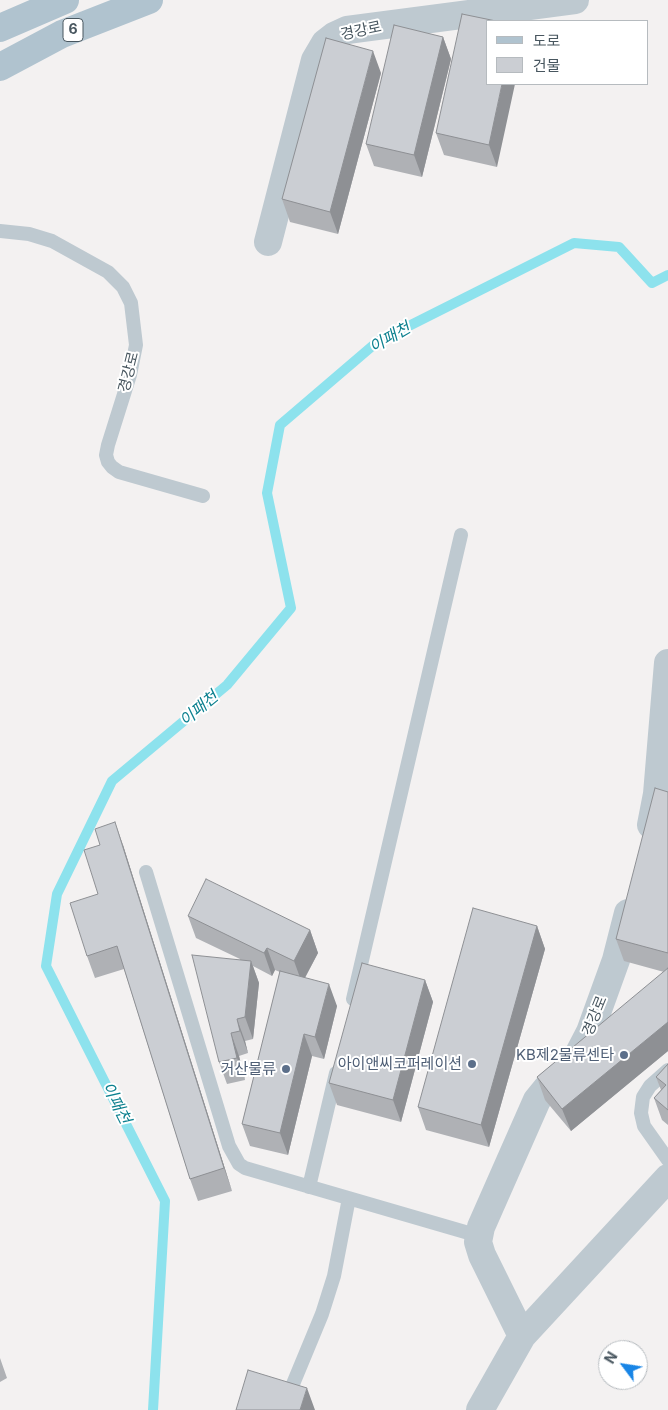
<!DOCTYPE html>
<meta charset="utf-8">
<style>
body{margin:0}
#map{position:relative;width:668px;height:1410px;overflow:hidden;background:#f3f1f1;font-family:Inter,"Noto Sans KR",sans-serif}
canvas{display:block}
.legend{position:absolute;left:486px;top:20px;width:162px;height:65px;box-sizing:border-box;background:#fff;border:1px solid #b6bbbf;margin:0;padding:6px 9px;list-style:none;font-size:15px;color:#48565f}
.legend li{display:flex;align-items:center;gap:10px;height:25px}
.legend b{width:25px;border:1px solid #b6bbbf}
.north{position:absolute;left:598px;top:1340px;width:50px;height:50px;box-sizing:border-box;background:#fff;border:1px solid #b6bbbf;border-radius:50%;rotate:301deg;font-size:14px;font-weight:700;line-height:20px;text-align:center;color:#48565f}
.north::after{content:'';display:block;margin:auto;width:18px;height:22px;background:#1885e6;clip-path:polygon(50% 0,100% 100%,50% 72%,0 100%)}
</style>
<div id="map">
<canvas width="668" height="1410"></canvas>
<ul class="legend">
<li><b style="height:6px;background:#b0c3cf"></b>도로</li>
<li><b style="height:14px;background:#cbced3"></b>건물</li>
</ul>
<div class="north">N</div>
</div>
<script>
const g = document.querySelector('canvas').getContext('2d');
g.lineJoin = 'round';
function poly(rows) {
  const path = new Path2D();
  for (const r of rows) {
    path.moveTo(r[0], r[1]);
    for (let i = 2; i < r.length; i += 2) path.lineTo(r[i], r[i + 1]);
  }
  return path;
}
function strokePath(path, color, width, dash) {
  g.strokeStyle = color;
  g.lineWidth = width;
  g.lineCap = dash ? 'butt' : 'round';
  g.setLineDash(dash || []);
  g.stroke(path);
}
function paint(path, color) {
  g.fillStyle = color;
  g.fill(path, 'evenodd');
}
function drawText(font, color, halo, rows, align = 'center') {
  g.font = font + ' Inter,"Noto Sans KR",sans-serif';
  g.lineWidth = 4;
  g.setLineDash([]);
  g.textBaseline = 'middle';
  g.strokeStyle = halo;
  g.fillStyle = color;
  for (const [text, x, y, turn = 0] of rows) {
    g.save();
    g.translate(x, y);
    g.rotate((+turn || 0) * Math.PI / 180);
    g.textAlign = isNaN(turn) ? turn : align;
    if (halo) g.strokeText(text, 0, 0);
    g.fillText(text, 0, 0);
    g.restore();
  }
}
const stream = poly([
 [153,1410,165,1201,46,966,57,894,112,781,227,685,291,608,267,493,280,425,377,342,574,243,619,247,652,283,668,275]
]);
const service = poly([
 [0,231,29,234,52,241,108,272,123,287,131,303,136,345,130,375,108,445,106,455,108,462,112,467,119,472,203,496],
 [146,872,229,1146,239,1164,245,1168,479,1236],
 [353,999,461,535],
 [668,1070,650,1086,643,1097,641,1113,644,1126,668,1160],
 [309,1187,336,1073],
 [293,1384,322,1314,334,1276,349,1198]
]);
const minor = poly([
 [268,242,315,60,325,43,334,36,347,30,575,0],
 [651,825,657,794,668,663],
 [522,1336,482,1255,478,1242,481,1227,537,1100,546,1089,563,1074,577,1057,590,1032,616,960,628,913],
 [480,1410,522,1336,668,1178]
]);
const primary = poly([
 [0,28,65,0],
 [0,67,62,34,149,0]
]);
const wall = poly([
 [496,21,497,167,444,155,436,133],
 [443,37,451,59,422,177,374,166,366,144],
 [381,73,338,234,290,222,282,199],
 [668,792,668,1051,571,1131,545,1100,537,1077,664,972,624,961,616,939],
 [123,845,232,1191,198,1201,190,1179,124,969,95,978,87,956,98,894],
 [188,916,310,930,318,953,305,978,337,1006,324,1059,312,1056,288,1155,250,1146,242,1124,280,972,275,970,272,976,253,966,259,983,253,1039,245,1041,248,1053,239,1056,245,1080,227,1084,219,1062,240,959,196,938],
 [537,926,545,949,489,1147,426,1130,418,1107],
 [425,980,433,1002,401,1122,337,1105,329,1083],
 [668,1064,668,1125,662,1120,654,1098,661,1090,656,1077],
 [0,1358,7,1378,0,1382]
]);
const shadedWall = poly([
 [443,37,451,59,422,177,414,155],
 [373,51,381,73,338,234,330,212],
 [502,84,515,84,497,167,489,145],
 [115,822,123,845,232,1191,224,1168],
 [537,926,545,949,489,1147,481,1125],
 [310,930,318,953,302,983,294,961],
 [267,948,275,970,272,976,264,953],
 [251,961,259,983,253,1039,245,1017],
 [425,980,433,1002,401,1122,393,1100],
 [329,984,337,1006,324,1059,315,1037],
 [237,1019,245,1041,248,1053,240,1031],
 [668,1022,668,1051,571,1131,562,1109],
 [231,1033,239,1056,245,1080,237,1058],
 [304,1034,312,1056,288,1155,280,1133],
 [307,1388,315,1410,300,1410]
]);
const building = poly([
 [462,14,496,21,487,21,487,84,502,84,489,145,436,133,462,14],
 [394,25,443,37,414,155,366,144,394,25],
 [326,38,373,51,330,212,282,199,326,38],
 [655,788,668,792,668,953,616,939,655,788],
 [115,822,224,1168,190,1179,117,946,87,956,70,903,98,894,84,850,100,845,95,829,115,822],
 [206,879,310,930,294,961,267,948,264,953,188,916,206,879],
 [473,908,537,926,481,1125,418,1107,473,908],
 [192,955,251,961,245,1017,237,1019,240,1031,231,1033,237,1058,219,1062,192,955],
 [362,963,425,980,393,1100,329,1083,362,963],
 [668,968,668,1022,562,1109,537,1077,668,968],
 [280,971,329,984,315,1037,304,1034,280,1133,242,1124,280,971],
 [668,1064,668,1110,654,1098,666,1085,656,1077,668,1064],
 [248,1370,307,1388,300,1410,236,1410,248,1370]
]);
const markers = [
 [624,1055,5,"#5c6f8a"],
 [472,1064,5,"#5c6f8a"],
 [286,1069,5,"#5c6f8a"]
];
const shields = [
 [73,30,20]
];
const shieldNames = [
 ["6",73,30]
];
const streetNames = [
 ["경강로",361,31,-12],
 ["경강로",129,372,-76],
 ["경강로",595,1016,-68]
];
const serviceNames = [
 ["KB제2물류센타",614,1055],
 ["아이앤씨코퍼레이션",462,1064],
 ["거산물류",276,1069]
];
const waterNames = [
 ["이패천",390,338,-30],
 ["이패천",199,709,-40],
 ["이패천",116,1103,63]
];
strokePath(stream, '#8de2ed', 10);
strokePath(service, '#bec9d0', 14);
strokePath(minor, '#bec9d0', 28);
strokePath(primary, '#b0c3cf', 28);
paint(wall, '#afb1b5');
paint(shadedWall, '#8e9094');
paint(building, '#cbced3');
strokePath(building, '#8e9094', 1);
for (const [x, y, r, color] of markers) {
  const dot = new Path2D();
  dot.arc(x, y, r, 0, 2 * Math.PI);
  g.fillStyle = color;
  g.fill(dot);
  strokePath(dot, '#fff', 2);
}
for (const [x, y, w] of shields) {
  const box = new Path2D();
  box.roundRect(x - w / 2, y - 11.5, w, 23, 4);
  g.fillStyle = '#fff';
  g.fill(box);
  strokePath(box, '#48565f', 1);
}
drawText('bold 14px', '#48565f', null, shieldNames);
drawText('15px', '#48565f', '#fff', streetNames);
drawText('15px', '#4e5e75', '#fff', serviceNames, 'right');
drawText('italic 16px', '#0c808f', '#fff', waterNames);
</script>
